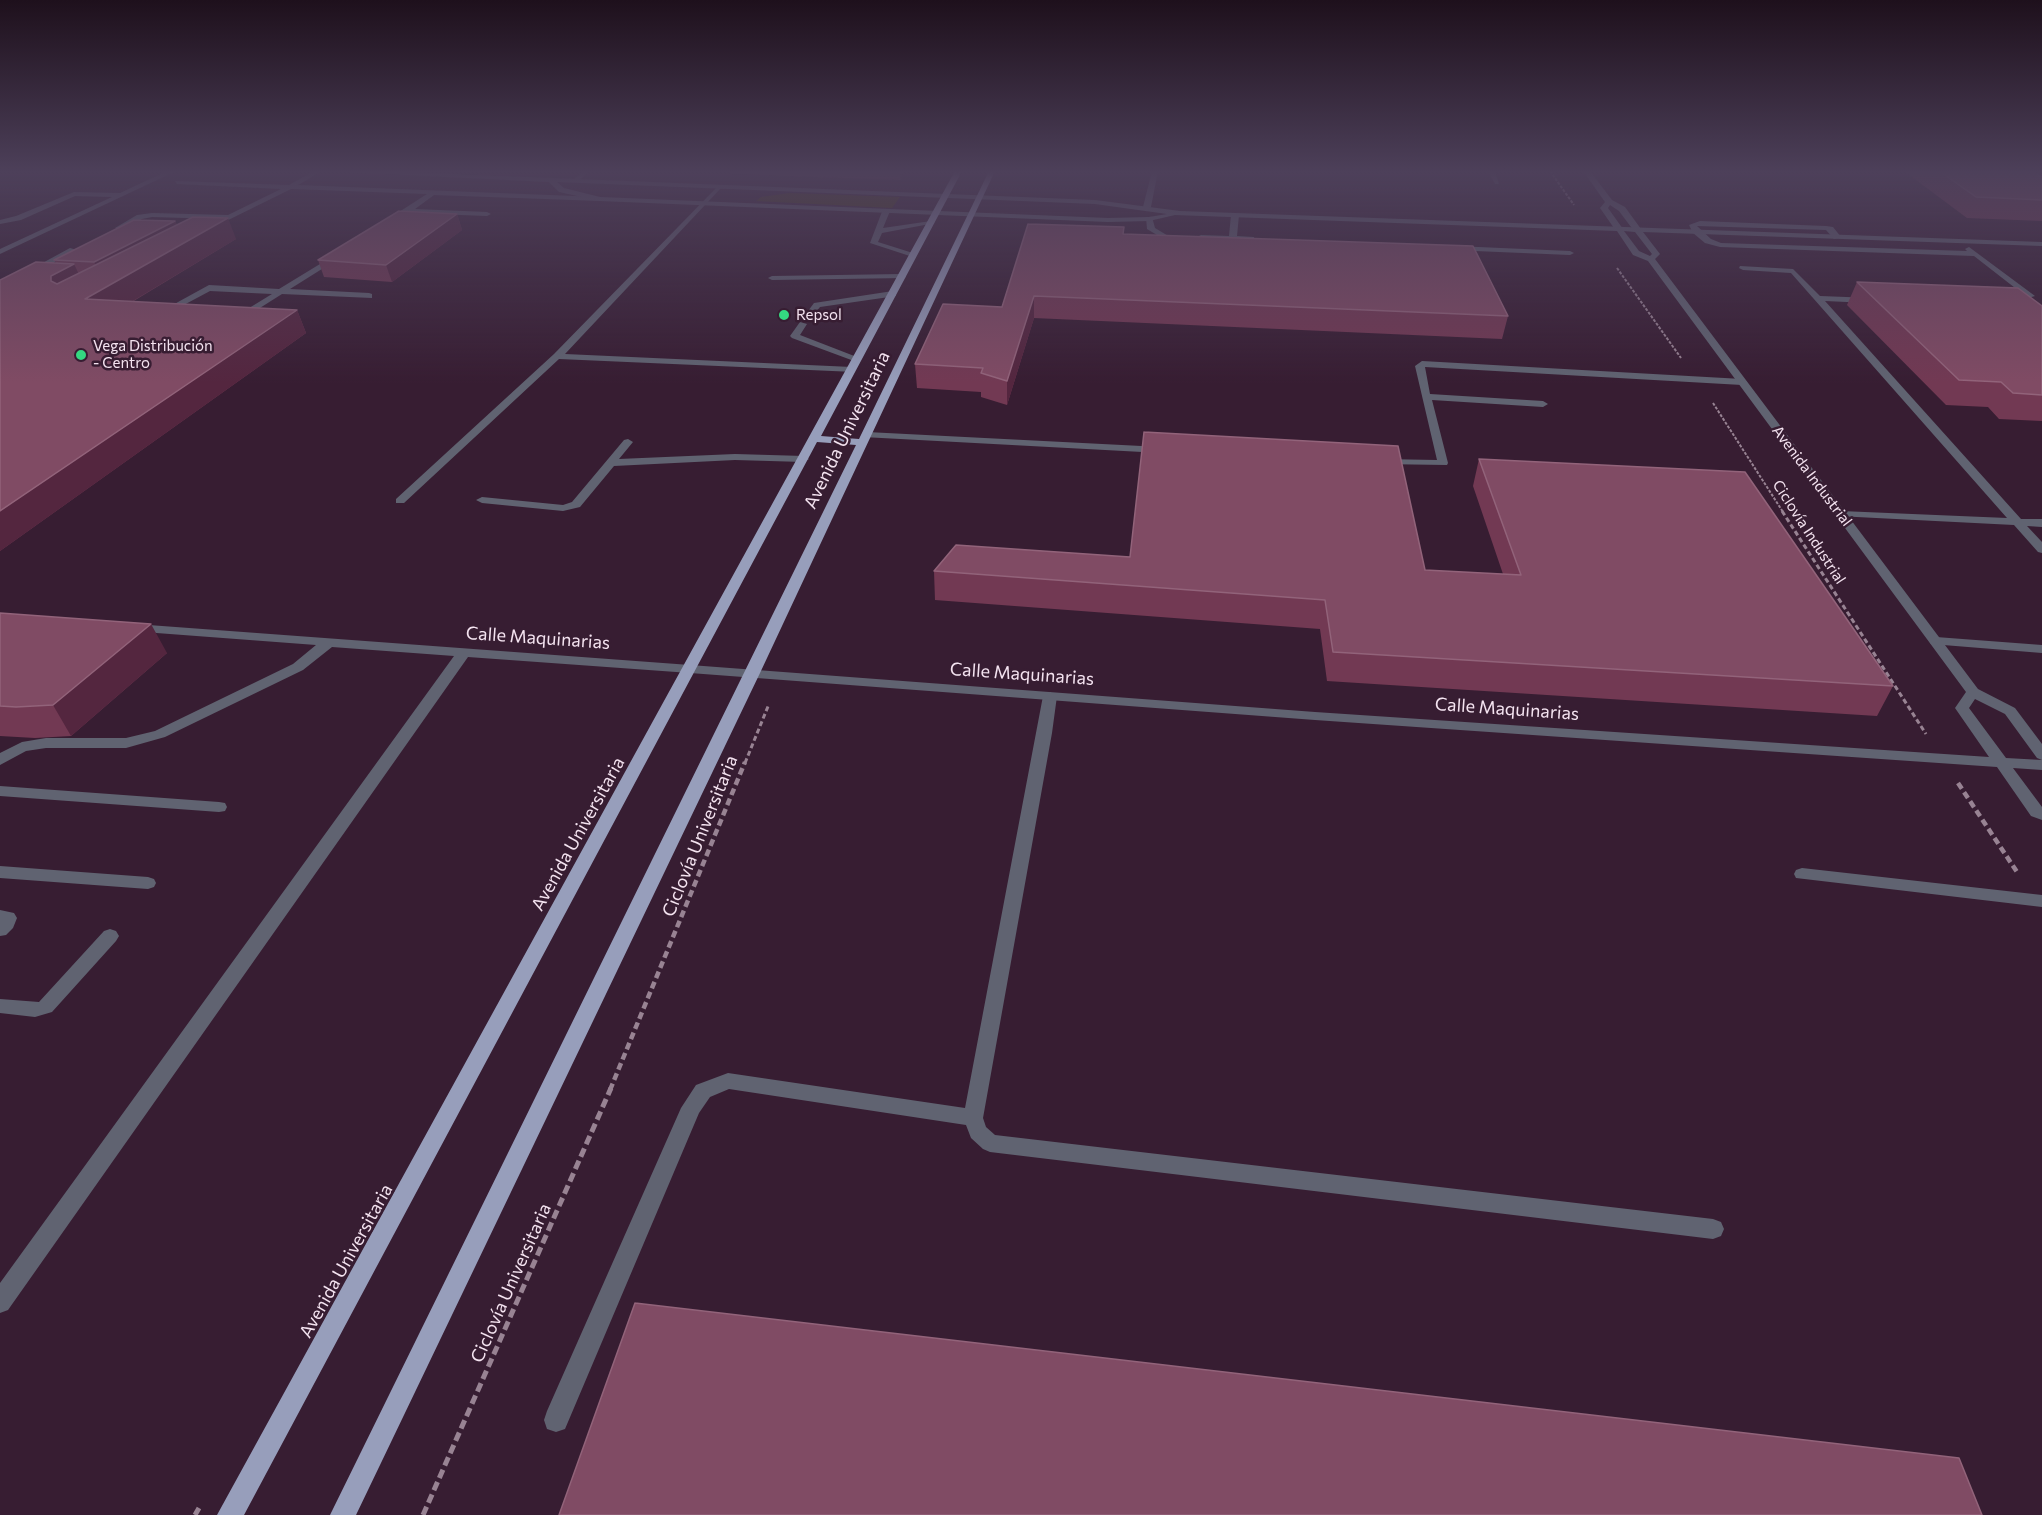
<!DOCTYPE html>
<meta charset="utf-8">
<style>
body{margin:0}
canvas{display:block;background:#371d32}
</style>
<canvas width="2042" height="1515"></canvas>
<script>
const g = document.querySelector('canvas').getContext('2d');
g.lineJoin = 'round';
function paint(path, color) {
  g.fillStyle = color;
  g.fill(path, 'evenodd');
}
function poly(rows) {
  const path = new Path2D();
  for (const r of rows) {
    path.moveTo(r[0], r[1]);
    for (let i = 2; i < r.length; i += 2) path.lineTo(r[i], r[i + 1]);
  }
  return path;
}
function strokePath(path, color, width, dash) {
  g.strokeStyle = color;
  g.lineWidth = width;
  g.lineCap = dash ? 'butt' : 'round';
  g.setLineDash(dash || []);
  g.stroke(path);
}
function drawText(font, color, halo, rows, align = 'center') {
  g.font = font + ' Commissioner,sans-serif';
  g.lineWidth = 5;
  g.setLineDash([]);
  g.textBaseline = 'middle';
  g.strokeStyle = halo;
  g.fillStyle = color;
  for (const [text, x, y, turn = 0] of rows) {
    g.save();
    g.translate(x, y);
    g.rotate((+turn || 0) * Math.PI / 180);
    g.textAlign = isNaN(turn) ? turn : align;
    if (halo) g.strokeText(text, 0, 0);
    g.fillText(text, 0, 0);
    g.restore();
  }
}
const green = poly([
 [789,193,900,197,892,208,756,201,761,197]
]);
const pathFar3 = poly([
 [1550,171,1574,205],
 [1617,268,1681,358],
 [1713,403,1783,512]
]);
const pathFar2 = poly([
 [1782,511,1926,734],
 [745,763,769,704]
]);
const pathFar1 = poly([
 [1958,783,2017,872],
 [610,1090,745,762]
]);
const path = poly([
 [195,1515,199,1508],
 [423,1515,611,1088]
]);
const service = poly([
 [167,171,176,171,0,254,0,249,112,197,75,196,21,220,0,224,0,220,16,216,74,192,120,193,167,171],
 [314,171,322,171,298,185,600,197,604,199,600,201,434,195,415,209,487,212,491,214,487,216,409,213,388,225,384,223,385,221,427,194,291,189,210,229,207,229,207,225,220,219,152,217,142,219,122,230,115,228,137,215,152,213,228,215,281,189,177,184,175,181,289,185,314,171],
 [583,171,590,171,577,182,573,182,573,180,583,171],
 [1152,171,1158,171,1151,207,1147,209,1143,207,1152,171],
 [1488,171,1495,171,1499,184,1495,184,1488,171],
 [1583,171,1590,171,1612,200,1625,207,1641,229,1640,231,1634,231,1619,211,1610,205,1608,208,1623,229,1616,231,1600,208,1605,202,1583,171],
 [719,185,721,188,565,354,852,367,855,368,855,372,559,359,404,503,396,503,396,499,554,354,719,185],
 [883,209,890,211,883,228,931,221,935,223,882,233,878,242,916,254,916,258,870,243,883,209],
 [1235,213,1239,215,1237,236,1254,237,1254,241,1201,239,1197,237,1201,235,1229,236,1231,215,1235,213],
 [1146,217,1152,217,1155,228,1170,237,1170,252,1163,250,1162,238,1147,229,1146,217],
 [1700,221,1826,226,1833,227,1841,237,1834,239,1826,230,1697,226,1711,239,1721,243,1967,251,1965,249,1969,247,2035,296,2028,298,1974,256,1720,247,1705,243,1693,233,1689,225,1700,221],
 [1455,246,1570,251,1574,253,1570,255,1452,250,1452,246,1455,246],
 [70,248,77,250,33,274,26,272,70,248],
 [338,253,342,255,341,257,290,289,369,293,372,294,372,298,282,294,244,318,241,317,241,313,272,294,210,291,165,315,158,313,209,285,279,289,338,253],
 [1740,266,1793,269,1820,296,1872,298,1872,302,1869,303,1825,301,2021,519,2042,519,2042,527,2027,526,2042,542,2042,553,2038,552,2014,525,1837,516,1837,512,1841,511,2007,518,1791,273,1743,270,1739,268,1740,266],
 [902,274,906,276,905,278,772,280,768,278,772,276,902,274],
 [893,291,896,292,896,296,820,307,812,317,805,315,814,303,893,291],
 [800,322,807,324,800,335,862,359,854,361,792,338,790,336,800,322],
 [1422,361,1742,379,1747,382,1742,385,1425,367,1430,394,1543,401,1548,404,1543,407,1432,400,1448,463,1447,465,1378,464,1378,460,1382,459,1437,460,1415,366,1422,361],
 [867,432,1161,447,1166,450,1161,453,863,437,863,433,867,432],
 [628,439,633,442,619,459,735,454,804,456,809,459,804,462,735,460,614,466,580,507,563,511,482,503,476,500,482,497,563,505,572,502,624,440,628,439],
 [135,624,690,665,697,669,690,673,468,657,8,1310,0,1313,0,1283,454,656,332,647,303,670,165,737,126,748,46,748,26,751,0,765,0,753,22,742,46,738,126,738,155,731,293,664,316,645,130,631,128,628,135,624],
 [1936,637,2042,645,2042,653,1931,644,1929,641,1931,638,1936,637],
 [1050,692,1057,696,1052,733,983,1118,986,1127,995,1135,1713,1219,1721,1222,1724,1229,1721,1236,1713,1239,990,1152,983,1149,971,1138,966,1125,729,1089,710,1097,699,1113,565,1429,556,1432,547,1429,544,1420,547,1411,681,1108,696,1085,728,1073,965,1108,1043,696,1050,692],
 [0,786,219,802,225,803,227,807,225,811,219,812,0,796,0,786],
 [0,866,148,877,154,879,156,883,154,887,148,889,0,878,0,866],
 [1802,868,2042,895,2042,907,1796,878,1794,874,1796,870,1802,868],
 [0,910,14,913,17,918,13,928,6,935,0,936,0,910],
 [110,929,116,931,119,936,116,941,52,1012,35,1017,0,1013,0,999,39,1002,104,931,110,929]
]);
const tertiary = poly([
 [322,171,381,171,1095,200,1180,211,2042,242,2042,246,1643,232,1660,254,1655,259,1978,689,2015,708,2042,744,2042,760,2037,758,2005,714,1975,699,1969,708,2006,758,2042,760,2042,770,2013,768,2042,807,2042,820,2031,816,1997,767,1315,720,690,673,683,669,690,665,1315,712,1989,757,1955,708,1966,692,1648,261,1633,255,1617,231,1175,215,1149,221,1108,222,600,201,559,192,549,182,322,171],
 [557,182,1095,204,1167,214,1149,217,1108,218,600,197,564,188,557,182],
 [1624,231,1635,232,1652,254,1650,256,1639,251,1624,231]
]);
const primary = poly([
 [955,171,962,171,821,436,859,439,989,171,995,171,760,673,356,1515,330,1515,856,445,817,442,244,1515,217,1515,955,171]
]);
const wall = poly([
 [731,171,904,171,900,180,731,174],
 [1904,171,2032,171,2042,177,2042,221,1967,218],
 [457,214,462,230,392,282,324,277,318,260],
 [175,221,177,225,236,239,132,302,297,310,306,333,0,551,0,280,56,263,54,260],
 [1123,234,1508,316,1502,339,1034,318,1007,405,981,397,981,392,917,388,915,364,1002,307],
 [1857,282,2042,306,2042,421,1999,419,1988,407,1946,405,1847,305],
 [1479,459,1893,686,1877,716,1327,681,1320,629,935,600,934,571,1130,557,1503,574,1473,486],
 [0,613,167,653,71,736,35,738,0,736]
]);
const shadedWall = poly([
 [900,171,904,171,900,180],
 [457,214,462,230,392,282,386,265],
 [228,218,236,239,96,323,85,299],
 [175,221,182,237,102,279,94,262],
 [74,264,85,287,62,299,51,281,51,276],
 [1034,296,1034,318,1007,405,1007,381],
 [297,310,306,333,0,551,0,511],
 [151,624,167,653,71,736,53,705]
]);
const building = poly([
 [1939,171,2032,171,2042,177,2042,200,1976,197,1939,171],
 [399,211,457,214,386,265,318,260,399,211],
 [193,217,228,218,85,299,297,310,0,511,0,280,36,262,74,264,51,276,51,281,57,284,193,217],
 [134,220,175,221,94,262,54,260,134,220],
 [1028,224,1124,227,1123,234,1473,246,1508,316,1034,296,1007,381,981,373,983,368,915,364,943,304,1002,307,1028,224],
 [1857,282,2018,288,2042,306,2042,395,2013,393,2001,382,1959,380,1857,282],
 [1144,432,1398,446,1425,570,1521,575,1479,459,1745,472,1893,686,1333,652,1325,600,934,571,956,545,1130,557,1144,432],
 [0,613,151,624,53,705,16,707,0,706,0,613],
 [635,1303,1959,1458,1982,1515,559,1515,635,1303]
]);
const markers = [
 [784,315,6,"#34d881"],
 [81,355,6,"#34d881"]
];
const farPoinames = [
 ["Repsol",796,315],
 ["Vega Distribución",93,346],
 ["- Centro",93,363]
];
const farStreetnames = [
 ["Avenida Industrial",1812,476,53],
 ["Ciclovía Industrial",1809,532,57]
];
const streetNames = [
 ["Avenida Universitaria",847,430,-64],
 ["Calle Maquinarias",538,638,4],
 ["Calle Maquinarias",1022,674,4],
 ["Calle Maquinarias",1507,709,4],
 ["Avenida Universitaria",578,834,-61],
 ["Ciclovía Universitaria",700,836,-68],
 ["Avenida Universitaria",346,1261,-61],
 ["Ciclovía Universitaria",511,1283,-66]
];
paint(green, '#473b0b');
strokePath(pathFar3, '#988393', 2, [3, 1.5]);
strokePath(pathFar2, '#988393', 3, [5, 3]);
strokePath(pathFar1, '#988393', 4.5, [7, 4]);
strokePath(path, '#988393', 5, [9, 4.5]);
paint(service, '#606371');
paint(tertiary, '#606371');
paint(primary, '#979ebb');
paint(wall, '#723953');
paint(shadedWall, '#54263f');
paint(building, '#804b64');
strokePath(building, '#92637a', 1.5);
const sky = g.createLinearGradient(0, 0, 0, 383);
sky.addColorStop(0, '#1e101c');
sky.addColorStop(0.45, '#4d405a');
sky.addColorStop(1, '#4d405a00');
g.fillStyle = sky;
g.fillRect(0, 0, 2042, 383);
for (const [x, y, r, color] of markers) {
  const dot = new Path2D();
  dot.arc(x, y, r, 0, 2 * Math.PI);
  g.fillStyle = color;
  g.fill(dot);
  strokePath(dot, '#371d32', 2);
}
drawText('15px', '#f4e3f0', '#371d32', farPoinames, 'left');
drawText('15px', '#f4e3f0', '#371d32', farStreetnames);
drawText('18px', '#f4e3f0', '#371d32', streetNames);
</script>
